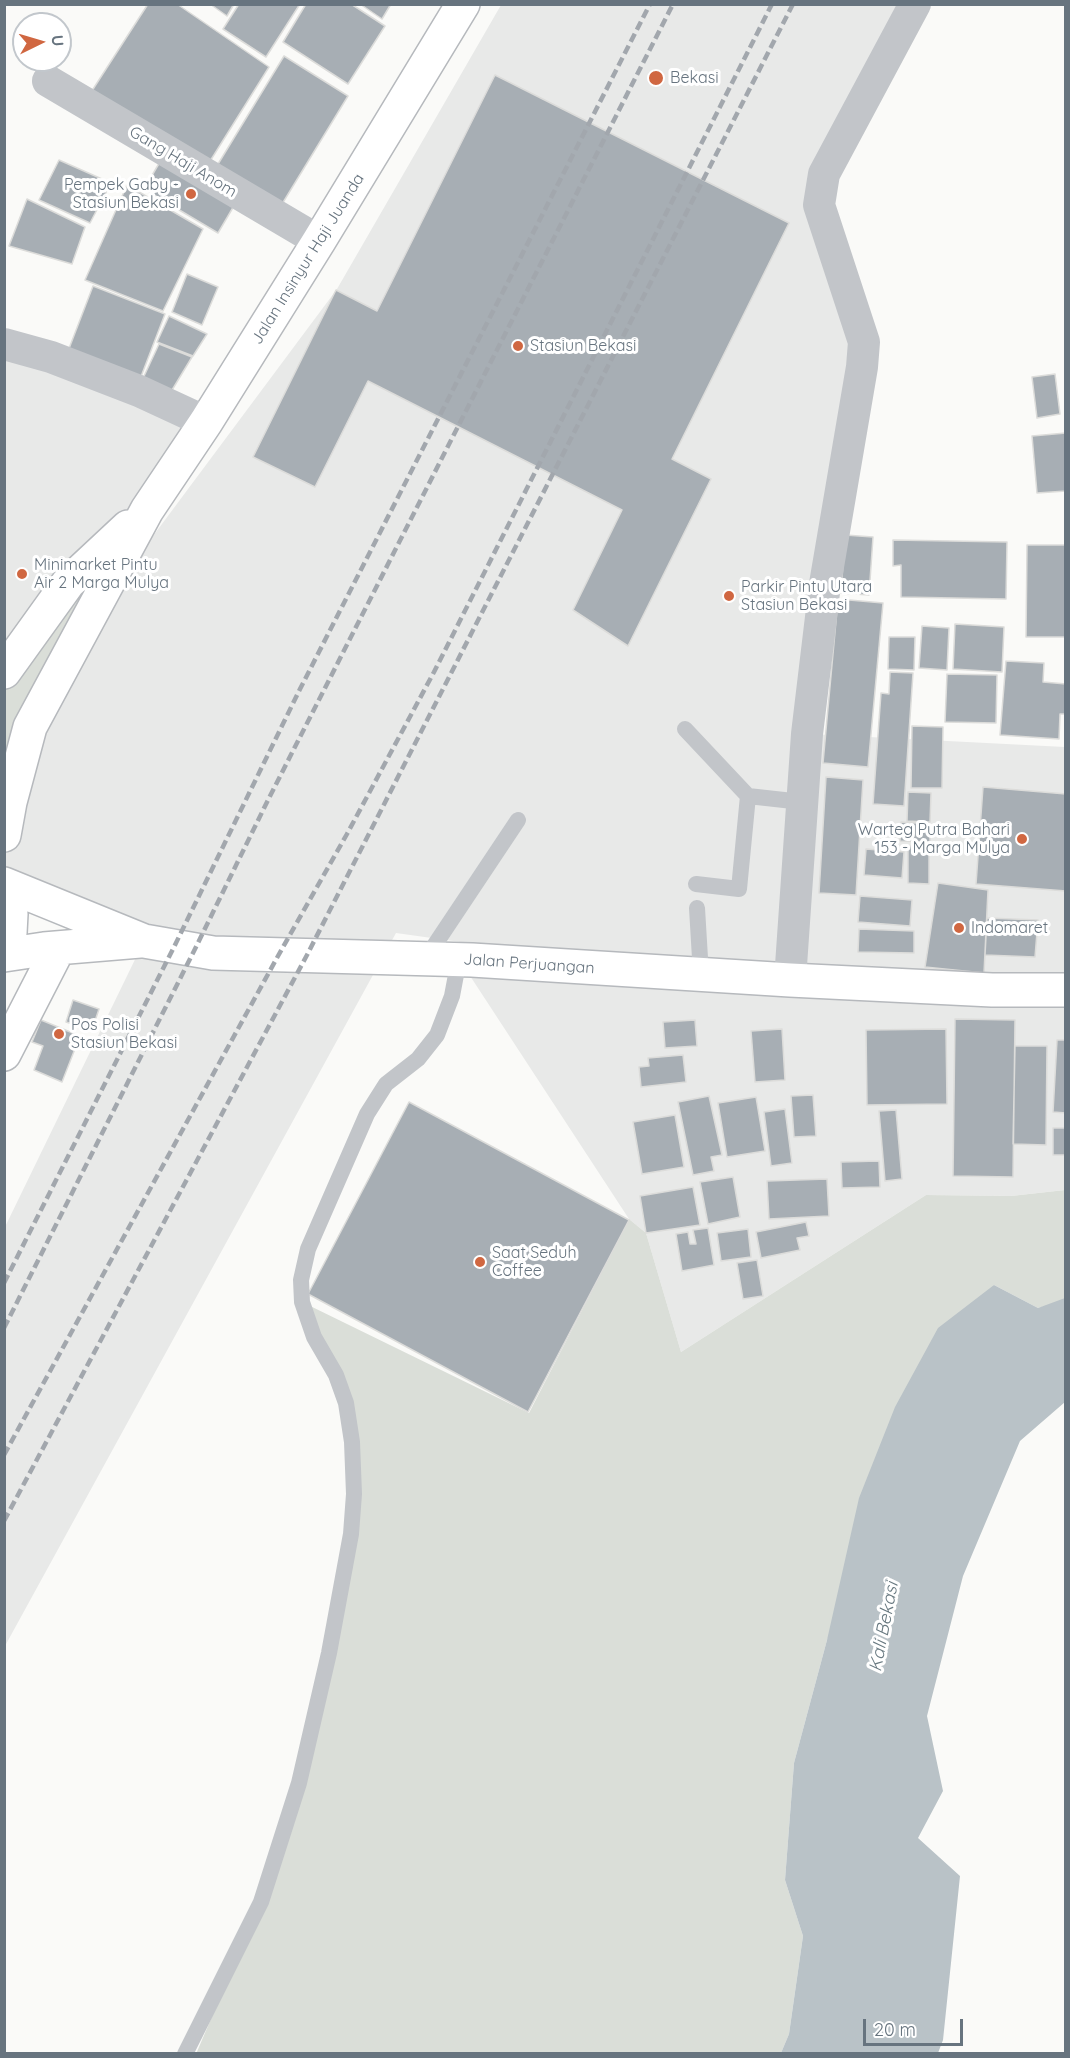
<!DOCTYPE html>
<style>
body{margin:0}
#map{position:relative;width:1070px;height:2058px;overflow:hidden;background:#fafaf8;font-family:Quicksand,sans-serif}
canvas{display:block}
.frame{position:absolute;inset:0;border:6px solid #67747f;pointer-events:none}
.north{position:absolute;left:12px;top:12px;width:60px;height:60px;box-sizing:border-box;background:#fff;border:2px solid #c2c7cc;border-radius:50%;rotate:85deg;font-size:16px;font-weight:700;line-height:24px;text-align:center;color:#67747f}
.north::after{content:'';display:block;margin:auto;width:21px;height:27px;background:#d06741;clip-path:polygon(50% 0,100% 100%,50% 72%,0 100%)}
.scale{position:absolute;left:863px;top:2019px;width:100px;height:27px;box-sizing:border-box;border:3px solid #67747f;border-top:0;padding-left:8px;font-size:18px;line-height:21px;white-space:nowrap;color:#67747f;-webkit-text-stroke:4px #fff;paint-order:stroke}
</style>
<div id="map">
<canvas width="1070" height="2058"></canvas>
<div class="frame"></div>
<div class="north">U</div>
<div class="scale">20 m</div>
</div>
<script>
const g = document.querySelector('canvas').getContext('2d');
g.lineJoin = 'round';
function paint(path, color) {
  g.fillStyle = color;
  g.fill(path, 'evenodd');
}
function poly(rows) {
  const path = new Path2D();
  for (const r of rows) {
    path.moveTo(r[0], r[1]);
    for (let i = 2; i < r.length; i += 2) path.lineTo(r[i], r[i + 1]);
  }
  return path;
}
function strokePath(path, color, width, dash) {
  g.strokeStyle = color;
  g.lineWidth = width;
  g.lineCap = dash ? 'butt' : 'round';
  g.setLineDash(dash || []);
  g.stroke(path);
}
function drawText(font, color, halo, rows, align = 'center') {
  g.font = font + ' Quicksand,sans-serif';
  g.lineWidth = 6;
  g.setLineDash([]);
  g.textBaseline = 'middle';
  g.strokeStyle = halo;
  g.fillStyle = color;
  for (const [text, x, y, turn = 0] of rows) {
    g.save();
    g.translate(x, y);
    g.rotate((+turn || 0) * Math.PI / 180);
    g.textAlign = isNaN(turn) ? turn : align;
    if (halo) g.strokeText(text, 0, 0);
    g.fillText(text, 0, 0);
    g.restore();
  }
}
const built = poly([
 [501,5,905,5,824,174,859,322,810,734,1065,747,1065,1190,1011,1196,926,1195,681,1352,646,1233,629,1219,459,959,689,974,396,933,5,1646,4,1229,144,941,5,884,5,835,86,626,337,289],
 [5,344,206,422,5,672]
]);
const green = poly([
 [147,510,86,626,5,835,5,672],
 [1065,1190,1065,1301,1038,1308,994,1285,827,1640,794,1763,785,1880,803,1936,789,2034,781,2053,196,2054,261,1902,299,1783,351,1534,352,1442,302,1302,529,1413,629,1219,646,1233,681,1352,926,1195,1011,1196]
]);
const water = poly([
 [994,1285,1038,1308,1065,1298,1065,1402,1020,1441,963,1576,927,1716,943,1791,918,1838,960,1876,943,2040,938,2053,781,2053,789,2034,803,1936,785,1880,794,1763,827,1640,859,1498,895,1407,938,1328]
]);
const building = poly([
 [148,4,177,4,269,67,207,166,86,100,148,4],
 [210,4,234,4,227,16,210,4],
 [239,4,300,4,266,57,223,29,239,4],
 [306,4,351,4,385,26,348,84,283,42,306,4],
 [360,4,391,4,382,19,360,4],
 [284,56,348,96,279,209,215,169,284,56],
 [495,75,789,223,672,459,711,479,628,646,573,610,622,510,368,381,315,487,253,457,336,290,377,311,495,75],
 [164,155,238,199,218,233,144,189,164,155],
 [59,160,111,183,90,223,39,200,59,160],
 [127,185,203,229,163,311,85,280,127,185],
 [27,199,85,227,72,264,9,246,27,199],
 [187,274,218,287,202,325,172,312,187,274],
 [93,286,165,314,137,387,65,359,93,286],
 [169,316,207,334,193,356,157,342,169,316],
 [159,344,192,357,166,400,139,387,159,344],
 [1055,374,1060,414,1037,418,1032,377,1055,374],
 [1066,433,1066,491,1037,493,1032,436,1066,433],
 [845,535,873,537,869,595,841,593,845,535],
 [893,540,1007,542,1006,599,901,597,901,565,893,566,893,540],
 [1027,545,1066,545,1066,637,1026,637,1027,545],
 [838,599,883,603,868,767,823,763,838,599],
 [955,624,1004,627,1002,672,953,669,955,624],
 [922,626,949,628,947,670,919,668,922,626],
 [889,637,915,637,914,670,888,669,889,637],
 [1006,661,1044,663,1043,682,1066,684,1066,714,1060,714,1059,739,1000,735,1006,661],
 [890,672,913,673,904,806,873,804,881,693,889,694,890,672],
 [947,674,997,675,996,723,945,722,947,674],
 [912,726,943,727,942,788,911,788,912,726],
 [826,777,863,780,856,895,819,893,826,777],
 [983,787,1066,794,1066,891,976,884,983,787],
 [908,792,931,793,930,822,907,821,908,792],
 [901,822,930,824,930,842,900,841,901,822],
 [908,846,929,846,929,884,908,883,908,846],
 [866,849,904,852,902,878,864,875,866,849],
 [938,883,988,890,984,973,925,967,938,883],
 [860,896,912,900,910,926,858,922,860,896],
 [987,918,1038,920,1035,957,985,955,987,918],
 [859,929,914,931,914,953,858,952,859,929],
 [73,1000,99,1009,92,1030,66,1022,73,1000],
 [955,1019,1015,1020,1013,1177,953,1176,955,1019],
 [41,1020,80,1036,62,1082,34,1070,43,1046,32,1042,41,1020],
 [695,1020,697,1046,665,1048,663,1022,695,1020],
 [782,1029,785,1080,755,1082,751,1031,782,1029],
 [946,1029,947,1104,867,1105,866,1030,946,1029],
 [1057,1040,1066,1040,1066,1113,1053,1112,1057,1040],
 [1015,1046,1047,1046,1046,1145,1013,1144,1015,1046],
 [683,1055,686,1082,641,1087,639,1067,649,1066,648,1058,683,1055],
 [813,1095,816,1136,794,1137,791,1096,813,1095],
 [709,1096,722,1155,711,1157,714,1171,693,1175,678,1102,709,1096],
 [756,1097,765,1151,727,1157,718,1103,756,1097],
 [409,1102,629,1220,528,1412,308,1294,409,1102],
 [785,1109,792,1163,771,1166,764,1112,785,1109],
 [896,1110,902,1179,885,1181,879,1111,896,1110],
 [675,1115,684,1167,642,1174,633,1122,675,1115],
 [1053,1128,1066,1128,1066,1155,1053,1155,1053,1128],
 [879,1161,880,1187,842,1188,841,1162,879,1161],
 [733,1177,740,1217,708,1224,700,1182,733,1177],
 [827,1179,829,1216,769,1219,767,1181,827,1179],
 [693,1187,700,1225,646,1233,640,1196,693,1187],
 [806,1222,809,1236,797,1238,800,1250,761,1258,756,1232,806,1222],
 [708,1228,714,1265,682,1271,676,1234,688,1232,690,1244,696,1244,693,1230,708,1228],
 [748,1229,751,1257,721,1261,717,1233,748,1229],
 [757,1260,763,1296,743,1299,737,1263,757,1260]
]);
const service = poly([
 [685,729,748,796,739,889,696,884],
 [748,796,802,802],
 [697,908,701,975],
 [426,958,518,820],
 [185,2054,261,1902,299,1783,329,1653,351,1534,354,1494,352,1442,346,1403,336,1375,314,1337,302,1302,301,1280,308,1249,367,1114,386,1084,418,1059,437,1035,452,996,459,959]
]);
const minor = poly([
 [48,81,319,241],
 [4,344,51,357,139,391,206,422],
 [790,980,807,734,825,584,862,367,864,342,819,205,824,174,915,4]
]);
const primary = poly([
 [4,672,68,583,128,527],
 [4,835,10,802,30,727,147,510,206,422,319,241,463,4],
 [4,884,144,941,213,953,472,960,790,980,992,990,1066,990],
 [4,893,11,914,10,933,4,952],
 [4,955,44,949,140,941],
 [4,1054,58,949]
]);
const rail = poly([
 [4,1283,174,947,300,689,650,4],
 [4,1328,194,951,269,798,673,4],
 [4,1455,278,956,347,834,434,672,772,4],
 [4,1521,307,955,793,4]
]);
const markers = [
 [656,78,8,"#d06741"],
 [191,194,6,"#d06741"],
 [518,346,6,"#d06741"],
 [22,574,6,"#d06741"],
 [729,596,6,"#d06741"],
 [1022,839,6,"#d06741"],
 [959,928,6,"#d06741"],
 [59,1034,6,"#d06741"],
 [480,1262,6,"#d06741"]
];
const poiNames = [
 ["Bekasi",670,78],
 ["Pempek Gaby -",179,185,"right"],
 ["Stasiun Bekasi",179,203,"right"],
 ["Stasiun Bekasi",530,346],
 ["Minimarket Pintu",34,565],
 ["Air 2 Marga Mulya",34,583],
 ["Parkir Pintu Utara",741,587],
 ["Stasiun Bekasi",741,605],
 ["Warteg Putra Bahari",1010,830,"right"],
 ["153 - Marga Mulya",1010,848,"right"],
 ["Indomaret",971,928],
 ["Pos Polisi",71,1025],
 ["Stasiun Bekasi",71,1043],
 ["Saat Seduh",492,1253],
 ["Coffee",492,1271]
];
const streetNames = [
 ["Gang Haji Anom",183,162,31],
 ["Jalan Insinyur Haji Juanda",308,259,-58],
 ["Jalan Perjuangan",529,964,4]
];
const waterNames = [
 ["Kali Bekasi",884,1627,-79]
];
paint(built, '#e8e9e8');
paint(green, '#daded8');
paint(water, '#b9c2c7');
paint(building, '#a7aeb4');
strokePath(building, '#dcdcda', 1.5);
strokePath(primary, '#b6b9bd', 36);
strokePath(service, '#c2c5c9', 16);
strokePath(minor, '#c2c5c9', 32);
strokePath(primary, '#fff', 33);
strokePath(rail, '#a2a7ad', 4.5, [9, 4.5]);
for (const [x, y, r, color] of markers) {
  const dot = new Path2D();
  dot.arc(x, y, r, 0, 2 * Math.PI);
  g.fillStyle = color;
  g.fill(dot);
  strokePath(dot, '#fff', 2);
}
drawText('16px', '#67747f', '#fff', poiNames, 'left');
drawText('16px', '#67747f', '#fff', streetNames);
drawText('italic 18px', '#687980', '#fff', waterNames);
</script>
